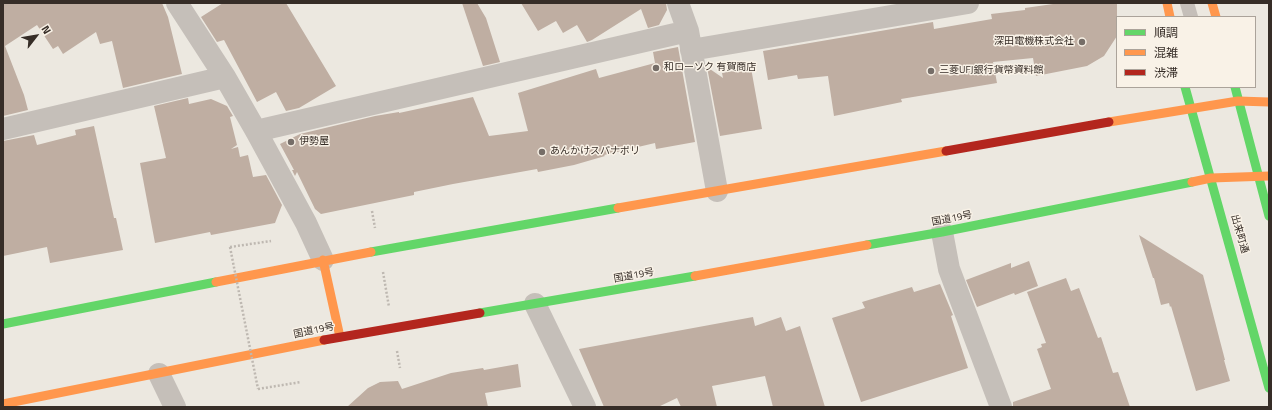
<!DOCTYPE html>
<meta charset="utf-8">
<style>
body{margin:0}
#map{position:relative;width:1272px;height:410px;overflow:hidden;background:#ece8e0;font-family:"Titillium Web","Noto Sans JP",sans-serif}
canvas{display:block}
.frame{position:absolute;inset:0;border:4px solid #362d27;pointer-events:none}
.legend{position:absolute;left:1116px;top:16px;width:140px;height:72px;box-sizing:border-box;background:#f9f2e7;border:1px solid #aba39a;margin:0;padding:5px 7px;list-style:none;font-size:12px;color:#362d27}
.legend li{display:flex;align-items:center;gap:8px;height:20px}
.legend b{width:20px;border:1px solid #aba39a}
.north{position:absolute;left:16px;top:16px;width:40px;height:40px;-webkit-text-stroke:3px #f9f2e7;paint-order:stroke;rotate:59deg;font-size:11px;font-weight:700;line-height:16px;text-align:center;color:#362d27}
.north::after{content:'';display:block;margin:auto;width:14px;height:18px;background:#362d27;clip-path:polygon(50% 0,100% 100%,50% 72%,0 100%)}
</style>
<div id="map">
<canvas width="1272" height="410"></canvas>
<div class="frame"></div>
<ul class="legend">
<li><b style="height:5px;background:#63d668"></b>順調</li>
<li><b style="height:5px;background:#ff974d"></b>混雑</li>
<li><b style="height:5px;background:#b3261e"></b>渋滞</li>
</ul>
<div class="north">N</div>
</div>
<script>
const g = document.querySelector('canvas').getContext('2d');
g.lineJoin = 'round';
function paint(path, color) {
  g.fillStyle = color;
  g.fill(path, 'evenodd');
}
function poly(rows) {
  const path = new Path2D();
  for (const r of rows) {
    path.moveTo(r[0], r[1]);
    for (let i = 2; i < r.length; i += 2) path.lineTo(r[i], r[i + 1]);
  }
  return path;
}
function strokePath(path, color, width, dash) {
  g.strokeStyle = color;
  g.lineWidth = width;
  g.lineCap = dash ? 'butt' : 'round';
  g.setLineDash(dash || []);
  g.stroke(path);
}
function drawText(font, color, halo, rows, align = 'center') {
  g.font = font + ' "Titillium Web","Noto Sans JP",sans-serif';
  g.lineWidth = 3;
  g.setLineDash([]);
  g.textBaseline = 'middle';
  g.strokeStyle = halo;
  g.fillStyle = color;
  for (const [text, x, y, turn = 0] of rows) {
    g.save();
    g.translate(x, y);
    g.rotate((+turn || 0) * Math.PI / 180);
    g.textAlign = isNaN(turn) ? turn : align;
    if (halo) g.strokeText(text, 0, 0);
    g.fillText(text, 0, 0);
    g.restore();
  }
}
const building = poly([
 [3,3,162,3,168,17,182,74,123,88,112,41,100,44,96,32,63,54,58,46,53,49,37,25,5,46,24,95,28,110,3,116],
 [223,3,286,3,336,86,299,108,286,111,276,92,257,102,224,40,217,42,201,17],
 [462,3,477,3,486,18,500,62,483,66],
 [521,3,666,3,667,10,659,25,648,28,641,9,592,40,587,42,577,25,563,33,556,21,538,31],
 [1060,3,1117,3,1117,36,1104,56,1087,66,1036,76,1033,58,993,62,997,83,901,99,902,102,834,116,828,76,798,79,797,75,768,80,763,51,933,22,934,29,992,19,991,14,1025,10,1025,8],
 [678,47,695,142,656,149,655,143,604,155,605,156,574,165,538,172,537,169,453,184,414,192,414,195,321,214,315,209,297,172,295,176,292,170,294,170,280,144,300,134,375,116,399,112,399,113,473,97,489,136,528,131,518,93,596,69,599,78,655,63,653,52],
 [707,67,723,78,722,73,751,68,762,129,720,136],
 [188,98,189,104,211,99,227,106,233,116,230,117,237,145,231,149,238,147,240,157,248,155,253,177,266,175,282,205,275,223,211,235,210,232,155,243,140,163,166,158,154,106],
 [94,126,114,218,116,218,123,250,50,263,47,247,3,256,3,141,34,135,37,145,76,135,75,130],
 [1139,235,1203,275,1220,341,1225,360,1224,360,1230,381,1196,391,1171,306,1170,307,1169,303,1161,305,1154,278,1153,278],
 [1029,261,1038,286,1015,295,1014,293,977,307,966,280,1011,263,1011,268],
 [1066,278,1071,291,1079,288,1098,338,1101,337,1113,373,1118,372,1130,407,1013,407,1013,402,1051,389,1037,349,1042,347,1041,344,1046,343,1027,292],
 [940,284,953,315,951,316,968,368,861,402,832,318,865,308,862,302,912,287,914,292],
 [753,317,755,326,781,317,786,331,800,326,825,407,773,407,765,376,712,386,717,407,681,407,677,398,658,407,604,407,579,349],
 [518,364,521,387,485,393,488,407,347,407,368,388,380,382,398,381,402,389,451,373,483,368,484,370]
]);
const path = poly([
 [372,211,375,228],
 [230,247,271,241],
 [383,272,389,307],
 [397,351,400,368],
 [258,389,301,382]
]);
const lane = poly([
 [1187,3,1191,17]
]);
const street = poly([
 [177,3,225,77,256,131,306,223,323,260],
 [678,3,688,31,717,191],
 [691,50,968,3],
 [3,129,225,77],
 [256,131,688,31],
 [942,232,949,269,1001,407],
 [535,304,585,407],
 [159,374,175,407]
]);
const fast = poly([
 [1185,87,1269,388],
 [1235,87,1269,216],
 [867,245,942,232,1192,182],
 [371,252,618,208],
 [480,313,695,276],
 [3,324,216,282]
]);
const slow = poly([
 [1167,3,1170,17],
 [1212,3,1216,17],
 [1109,122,1238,101,1269,102],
 [1192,182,1211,178,1269,176],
 [618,208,946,151],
 [323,260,340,337],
 [695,276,867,245],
 [216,282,371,252],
 [3,404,324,340]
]);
const jam = poly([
 [946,151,1109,122],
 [324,340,480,313]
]);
const pathBridge = poly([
 [230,247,258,389]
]);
const markers = [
 [1082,42,4,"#766e68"],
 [656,68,4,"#766e68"],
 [931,71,4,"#766e68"],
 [291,142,4,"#766e68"],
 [542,152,4,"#766e68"]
];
const poiNames = [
 ["深田電機株式会社",1074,42,"right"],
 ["和ローソク 有賀商店",664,68],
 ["三菱UFJ銀行貨幣資料館",939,71],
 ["伊勢屋",299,142],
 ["あんかけスパナポリ",550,152]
];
const streetNames = [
 ["国道19号",952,219,-11],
 ["出来町通",1239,234,74],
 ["国道19号",634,276,-10],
 ["国道19号",314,331,-12]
];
paint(building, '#bfaea2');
strokePath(path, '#beb8b1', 2.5, [2, 2]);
strokePath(lane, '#c5bfb9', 14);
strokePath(street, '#c5bfb9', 22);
strokePath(fast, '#63d668', 9);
strokePath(slow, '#ff974d', 9);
strokePath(jam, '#b3261e', 9);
strokePath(pathBridge, '#beb8b1', 2.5, [2, 2]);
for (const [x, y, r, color] of markers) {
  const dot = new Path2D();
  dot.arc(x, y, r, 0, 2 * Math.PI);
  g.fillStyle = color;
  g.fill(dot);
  strokePath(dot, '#f9f2e7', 1.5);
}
drawText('10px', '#362d27', '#f9f2e7', poiNames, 'left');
drawText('10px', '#362d27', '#f9f2e7', streetNames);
</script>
